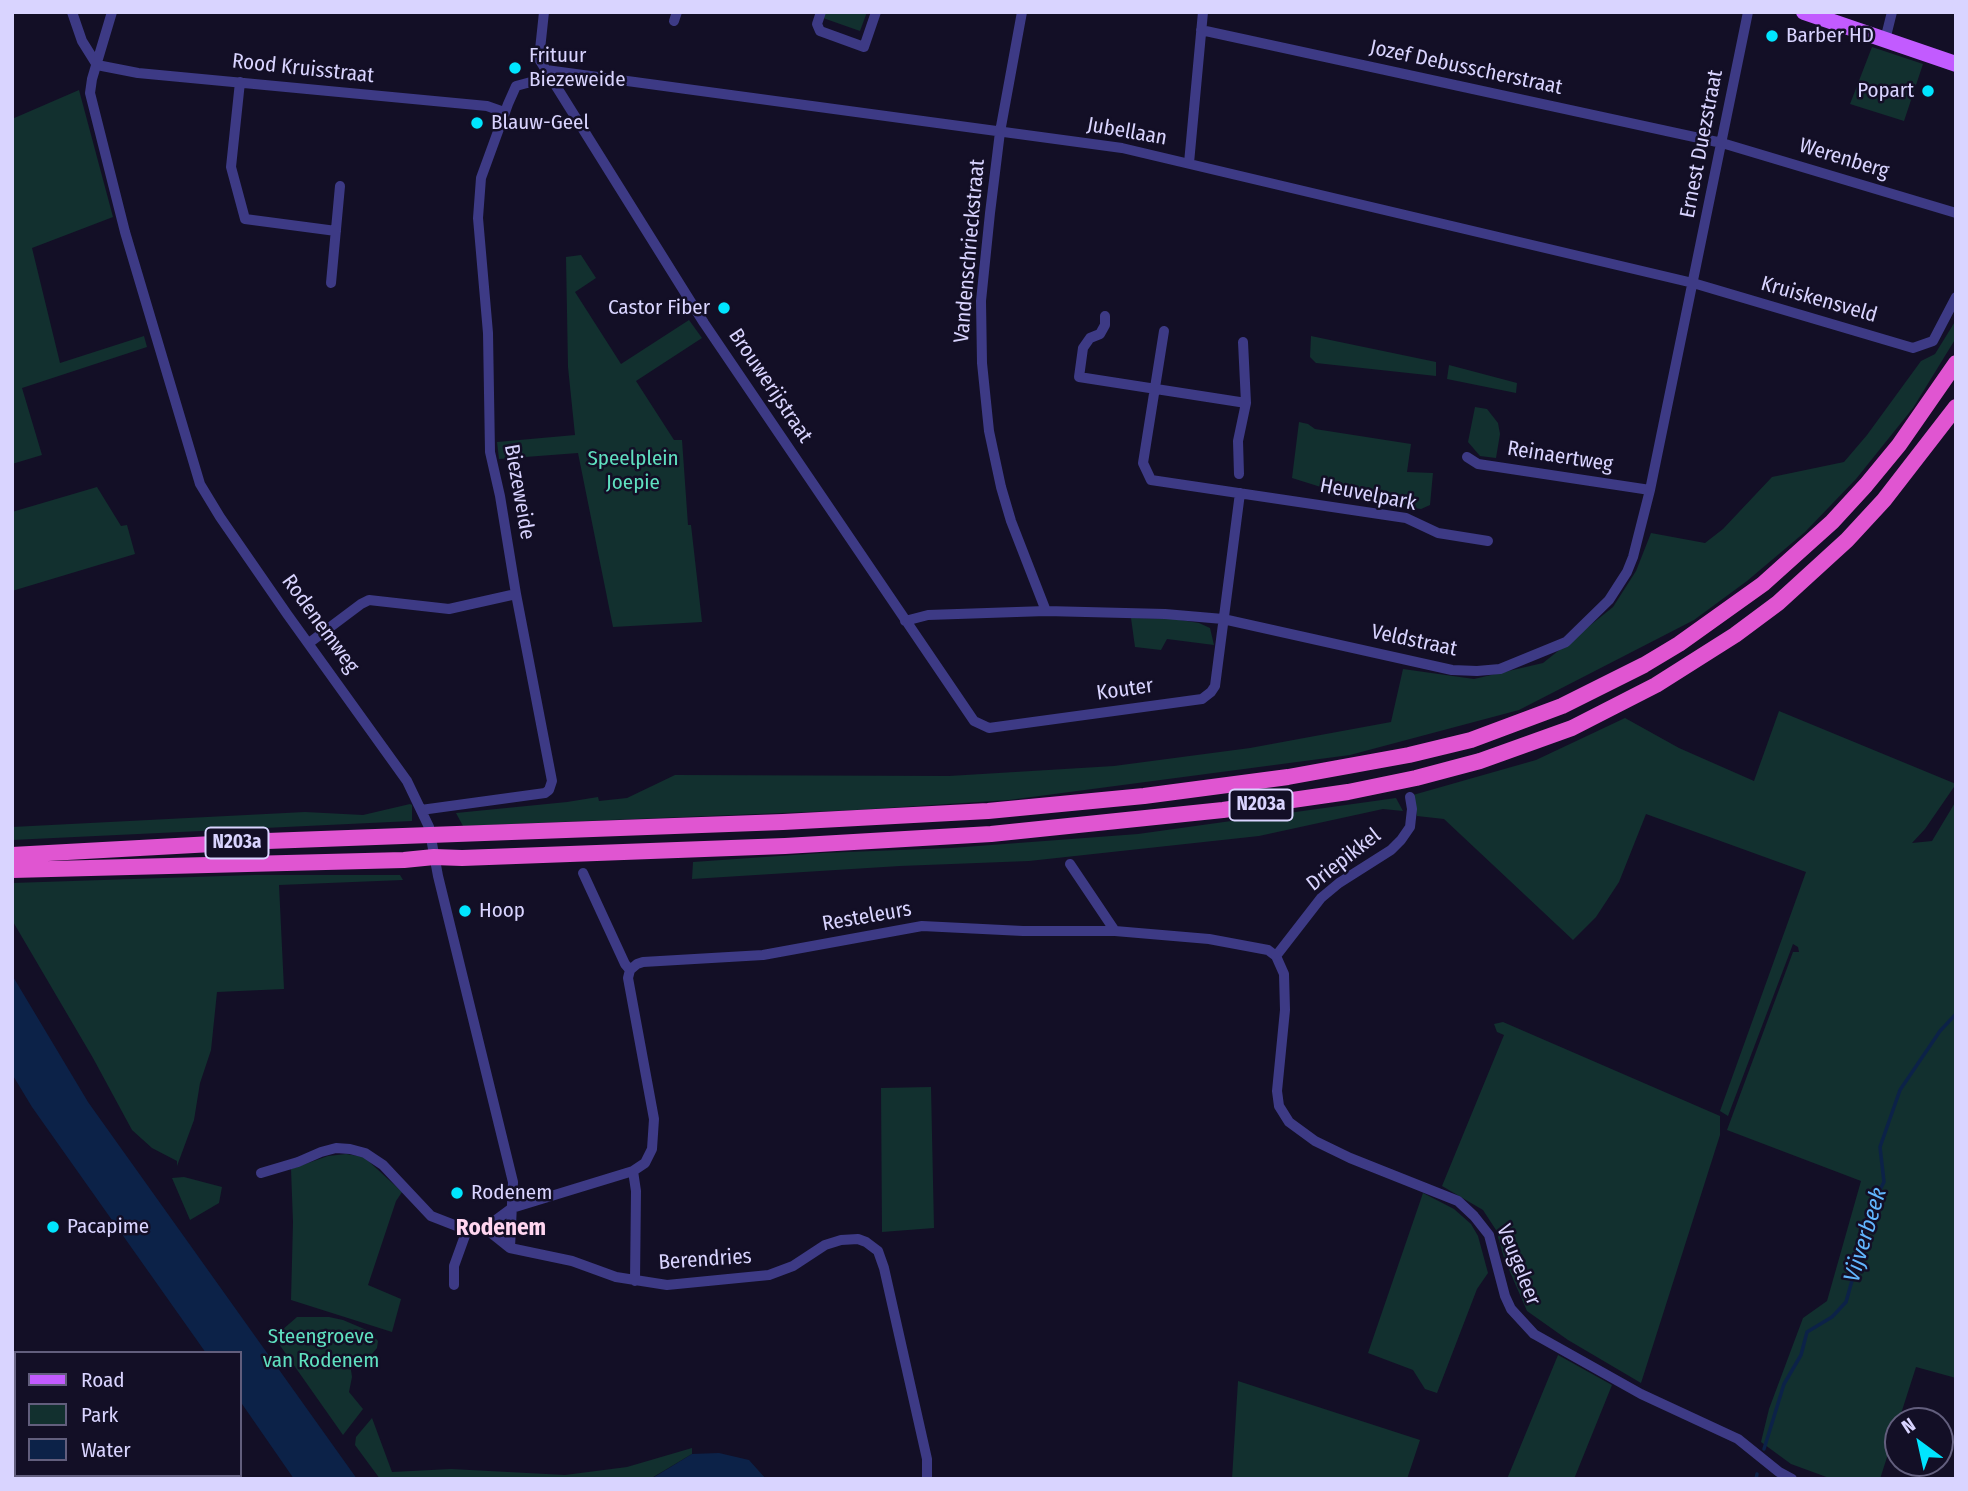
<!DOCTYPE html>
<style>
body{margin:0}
#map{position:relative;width:1968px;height:1491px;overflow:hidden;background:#130f26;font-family:"Fira Sans Condensed",sans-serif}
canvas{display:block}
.frame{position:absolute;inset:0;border:14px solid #d9d4ff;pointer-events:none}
.legend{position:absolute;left:14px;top:1351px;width:228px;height:126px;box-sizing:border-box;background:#130f26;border:2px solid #625e7d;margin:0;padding:9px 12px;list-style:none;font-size:21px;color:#d9d4ff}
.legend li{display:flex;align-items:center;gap:14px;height:35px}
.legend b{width:35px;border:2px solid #625e7d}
.north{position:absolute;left:1884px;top:1407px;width:70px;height:70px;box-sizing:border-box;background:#130f26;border:2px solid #625e7d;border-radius:50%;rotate:327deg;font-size:19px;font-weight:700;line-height:28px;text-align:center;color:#d9d4ff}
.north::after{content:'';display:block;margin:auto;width:24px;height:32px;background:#00e5ff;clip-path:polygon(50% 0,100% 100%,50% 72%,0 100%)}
</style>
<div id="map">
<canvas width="1968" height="1491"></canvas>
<div class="frame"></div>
<ul class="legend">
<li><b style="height:9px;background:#c25bff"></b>Road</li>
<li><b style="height:19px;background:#12302f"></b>Park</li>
<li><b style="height:19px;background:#0c2248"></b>Water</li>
</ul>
<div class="north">N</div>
</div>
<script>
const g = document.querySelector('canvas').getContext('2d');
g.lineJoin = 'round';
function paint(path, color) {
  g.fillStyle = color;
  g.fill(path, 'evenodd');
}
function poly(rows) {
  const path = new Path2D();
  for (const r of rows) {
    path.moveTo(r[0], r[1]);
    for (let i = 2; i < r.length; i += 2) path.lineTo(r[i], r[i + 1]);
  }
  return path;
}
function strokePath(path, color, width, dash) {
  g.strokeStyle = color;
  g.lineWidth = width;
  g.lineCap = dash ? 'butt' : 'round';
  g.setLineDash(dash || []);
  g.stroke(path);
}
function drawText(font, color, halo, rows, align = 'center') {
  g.font = font + ' "Fira Sans Condensed",sans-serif';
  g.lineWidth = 5;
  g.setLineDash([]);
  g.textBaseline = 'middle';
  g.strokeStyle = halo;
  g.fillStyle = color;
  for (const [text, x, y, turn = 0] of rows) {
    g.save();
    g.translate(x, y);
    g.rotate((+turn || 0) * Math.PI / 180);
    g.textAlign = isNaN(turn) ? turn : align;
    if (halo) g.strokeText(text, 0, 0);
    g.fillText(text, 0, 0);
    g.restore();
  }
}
const green = poly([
 [825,12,867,12,860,31,823,18],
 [1872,47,1923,64,1904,121,1850,104],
 [79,90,113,217,32,248,60,363,144,336,147,347,22,388,42,455,12,464,12,119],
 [581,255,596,278,575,292,621,364,689,320,702,338,636,381,674,440,682,440,688,525,691,525,702,622,613,627,578,453,499,459,497,442,575,435,568,367,566,257],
 [1956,320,1956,338,1913,408,1856,479,1805,532,1747,581,1694,620,1519,710,1350,755,1009,800,856,810,463,826,456,813,567,802,598,797,599,801,627,798,675,775,949,776,1114,766,1250,748,1391,722,1403,669,1474,679,1543,663,1613,607,1636,571,1651,533,1705,543,1723,529,1772,477,1844,462,1867,435,1921,361,1935,354],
 [1311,336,1436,362,1436,376,1316,363,1310,357],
 [1449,365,1517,383,1516,393,1447,379],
 [1475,407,1487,409,1498,423,1500,434,1496,458,1480,456,1468,442],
 [1299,422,1308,424,1315,429,1411,444,1407,472,1433,473,1430,505,1421,509,1329,495,1324,488,1292,478],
 [97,487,121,526,127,525,135,554,12,591,12,512],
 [1131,618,1174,619,1199,623,1210,628,1214,645,1167,639,1161,650,1135,647],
 [1779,711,1956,784,1925,829,1912,843,1932,841,1956,801,1956,1378,1916,1367,1880,1479,1832,1479,1791,1464,1761,1442,1769,1409,1803,1318,1827,1301,1861,1181,1727,1130,1793,952,1799,952,1798,947,1793,944,1728,1116,1720,1111,1806,872,1646,814,1619,882,1596,917,1573,940,1444,819,1417,816,1413,795,1536,760,1625,718,1679,748,1754,781],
 [1396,798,1403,811,1383,809,1259,836,1029,861,900,866,692,879,693,862,822,853,951,848,1138,834],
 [410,804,412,805,412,821,12,840,12,827,305,812,363,815],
 [254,875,400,875,403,880,279,885,284,989,217,992,211,1050,200,1083,194,1120,177,1166,177,1161,152,1148,132,1130,93,1058,12,920,12,883],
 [1503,1022,1720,1116,1720,1135,1641,1383,1568,1340,1527,1311,1504,1258,1496,1230,1483,1210,1442,1186,1504,1035,1497,1032,1494,1024],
 [931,1087,934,1228,882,1232,881,1088],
 [346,1154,364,1157,402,1192,396,1201,368,1285,401,1299,392,1332,291,1300,293,1222,291,1169,328,1156],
 [184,1177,222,1187,219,1203,190,1220,172,1178],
 [1423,1193,1454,1209,1471,1224,1478,1236,1488,1273,1477,1289,1437,1393,1425,1389,1413,1370,1368,1353],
 [297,1317,329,1317,343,1320,369,1331,378,1341,377,1348,372,1354,350,1363,352,1377,349,1392,363,1409,343,1435,274,1337],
 [1558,1355,1612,1385,1574,1479,1507,1479],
 [1238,1381,1420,1440,1407,1479,1232,1479],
 [372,1418,392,1472,451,1469,565,1475,627,1467,692,1448,692,1454,650,1479,380,1479,355,1445,356,1437]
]);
const water = poly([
 [12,975,88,1102,357,1479,294,1479,240,1401,240,1353,206,1353,32,1107,12,1074],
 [719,1453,749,1460,766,1479,651,1479,692,1454]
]);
const stream = poly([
 [1764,1449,1784,1384,1801,1355,1807,1332,1832,1317,1846,1302,1874,1202,1884,1182,1880,1147,1900,1090,1940,1031,1956,1014],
 [1756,1479,1757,1474]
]);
const river = poly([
 [12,1377,16,1378],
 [63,1479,68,1475]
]);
const minor = poly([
 [72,12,82,41,97,65],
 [112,12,92,79,90,93,125,232,200,484,220,517,287,614,407,781,429,827,438,876,513,1182,510,1248],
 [544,12,539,59,546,70,704,323,974,721,989,728,1202,699,1211,692,1215,686,1240,493],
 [821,12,817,24,820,31,864,47,876,12],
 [1022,12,1000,132,990,213,981,301,982,363,989,431,1001,487,1011,521,1046,611],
 [674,21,677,12],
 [1201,30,1722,143,1956,213],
 [1885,40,1892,12],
 [97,65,138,73,487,106,504,112],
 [546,70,1122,148,1693,283,1913,348,1933,341,1956,297],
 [240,82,231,167,245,219,336,231],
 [1189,163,1203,12],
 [331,283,340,186],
 [1105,316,1105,325,1100,334,1090,338,1083,348,1079,377,1246,403],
 [1164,331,1143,463,1151,480,1406,518,1438,533,1488,541],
 [1467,457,1478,464,1650,490],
 [1239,474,1238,441,1246,403,1243,342],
 [905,621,928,615,1046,611,1165,614,1223,619,1452,670,1477,671,1500,669,1566,642,1609,600,1627,572,1633,557,1650,490,1748,12],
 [309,643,361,604,369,600,449,609,516,594],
 [421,810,545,793,549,790,552,781,516,594,500,496,490,452,488,333,478,218,481,178,508,104,516,86,542,79,546,70],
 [1070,864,1115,931],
 [1276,956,1321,898,1339,883,1391,850,1401,840,1410,827,1412,809,1410,797],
 [630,970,637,964,643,962,763,955,922,926,1023,931,1115,931,1209,939,1268,950,1276,956,1284,974,1285,1010,1277,1091,1279,1106,1289,1122,1315,1141,1350,1158,1458,1201,1474,1216,1489,1235,1505,1296,1511,1309,1534,1334,1641,1394,1738,1439,1779,1472,1792,1479],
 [633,1171,636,1191,635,1281],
 [261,1173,298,1162,321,1152,336,1148,350,1149,365,1153,383,1165,431,1216,467,1230,485,1228],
 [485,1228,510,1248,572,1261,616,1277,667,1285,769,1275,793,1266,825,1245,841,1240,858,1239,866,1242,878,1251,884,1268,927,1459,927,1479],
 [485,1228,512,1208,633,1171,645,1163,652,1149,654,1119,628,978,630,970,625,964,583,873],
 [454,1285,454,1266,467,1230]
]);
const primary = poly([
 [1804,12,1956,64]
]);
const trunk = poly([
 [12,855,267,841,783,822,988,811,1144,796,1288,777,1409,755,1471,740,1562,706,1644,665,1679,644,1763,584,1832,522,1866,485,1899,445,1956,363],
 [12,870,404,860,434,857,462,858,785,846,991,834,1223,810,1348,792,1416,778,1480,761,1572,728,1656,685,1735,635,1778,603,1847,540,1884,500,1956,407]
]);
const markers = [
 [1772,36,7,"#00e5ff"],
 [515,68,7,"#00e5ff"],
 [1928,91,7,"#00e5ff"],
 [477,123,7,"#00e5ff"],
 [724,308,7,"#00e5ff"],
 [465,911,7,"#00e5ff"],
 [457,1193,7,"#00e5ff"],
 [53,1227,7,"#00e5ff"]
];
const shields = [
 [1261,805,63],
 [237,843,63]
];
const shieldNames = [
 ["N203a",1261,805],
 ["N203a",237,843]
];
const poiNames = [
 ["Barber HD",1786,36],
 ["Frituur",529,56],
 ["Biezeweide",529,80],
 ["Popart",1914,91,"right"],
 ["Blauw-Geel",491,123],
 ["Castor Fiber",710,308,"right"],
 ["Hoop",479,911],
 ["Rodenem",471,1193],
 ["Pacapime",67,1227]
];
const streetNames = [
 ["Jozef Debusscherstraat",1466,68,12],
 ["Rood Kruisstraat",303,69,6],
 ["Jubellaan",1127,132,10],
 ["Ernest Duezstraat",1702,144,-79],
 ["Werenberg",1844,159,17],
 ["Vandenschrieckstraat",970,251,-85],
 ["Kruiskensveld",1819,300,16],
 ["Brouwerijstraat",770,386,56],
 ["Reinaertweg",1560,457,9],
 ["Biezeweide",519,492,80],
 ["Heuvelpark",1368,495,11],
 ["Rodenemweg",320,624,54],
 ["Veldstraat",1414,641,12],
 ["Kouter",1125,690,-8],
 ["Driepikkel",1344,860,-38],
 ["Resteleurs",867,917,-10],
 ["Berendries",705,1260,-4],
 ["Veugeleer",1518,1265,68]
];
const parkNames = [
 ["Speelplein",633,459],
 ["Joepie",633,483],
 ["Steengroeve",321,1337],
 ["van Rodenem",321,1361]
];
const neighbourhoodNames = [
 ["Rodenem",501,1229]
];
const waterNames = [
 ["Vijverbeek",1866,1235,-73]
];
paint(green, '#12302f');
paint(water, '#0c2248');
strokePath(stream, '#0c2248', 3.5);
strokePath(river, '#0c2248', 21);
strokePath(minor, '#3d3a85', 10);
strokePath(primary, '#c25bff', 16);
strokePath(trunk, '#e055d1', 16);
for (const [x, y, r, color] of markers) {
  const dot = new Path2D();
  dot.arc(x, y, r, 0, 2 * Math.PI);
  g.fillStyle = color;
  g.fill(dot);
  strokePath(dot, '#130f26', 2.5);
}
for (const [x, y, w] of shields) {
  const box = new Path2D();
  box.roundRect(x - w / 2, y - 15.5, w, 31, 5);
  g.fillStyle = '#130f26';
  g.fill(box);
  strokePath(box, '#d9d4ff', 2);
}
drawText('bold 19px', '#d9d4ff', null, shieldNames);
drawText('21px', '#d9d4ff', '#130f26', poiNames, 'left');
drawText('21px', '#d9d4ff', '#130f26', streetNames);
drawText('21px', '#5fe0c0', '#130f26', parkNames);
drawText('bold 23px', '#ffd6f0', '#130f26', neighbourhoodNames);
drawText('italic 23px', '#62b6ff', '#130f26', waterNames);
</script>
